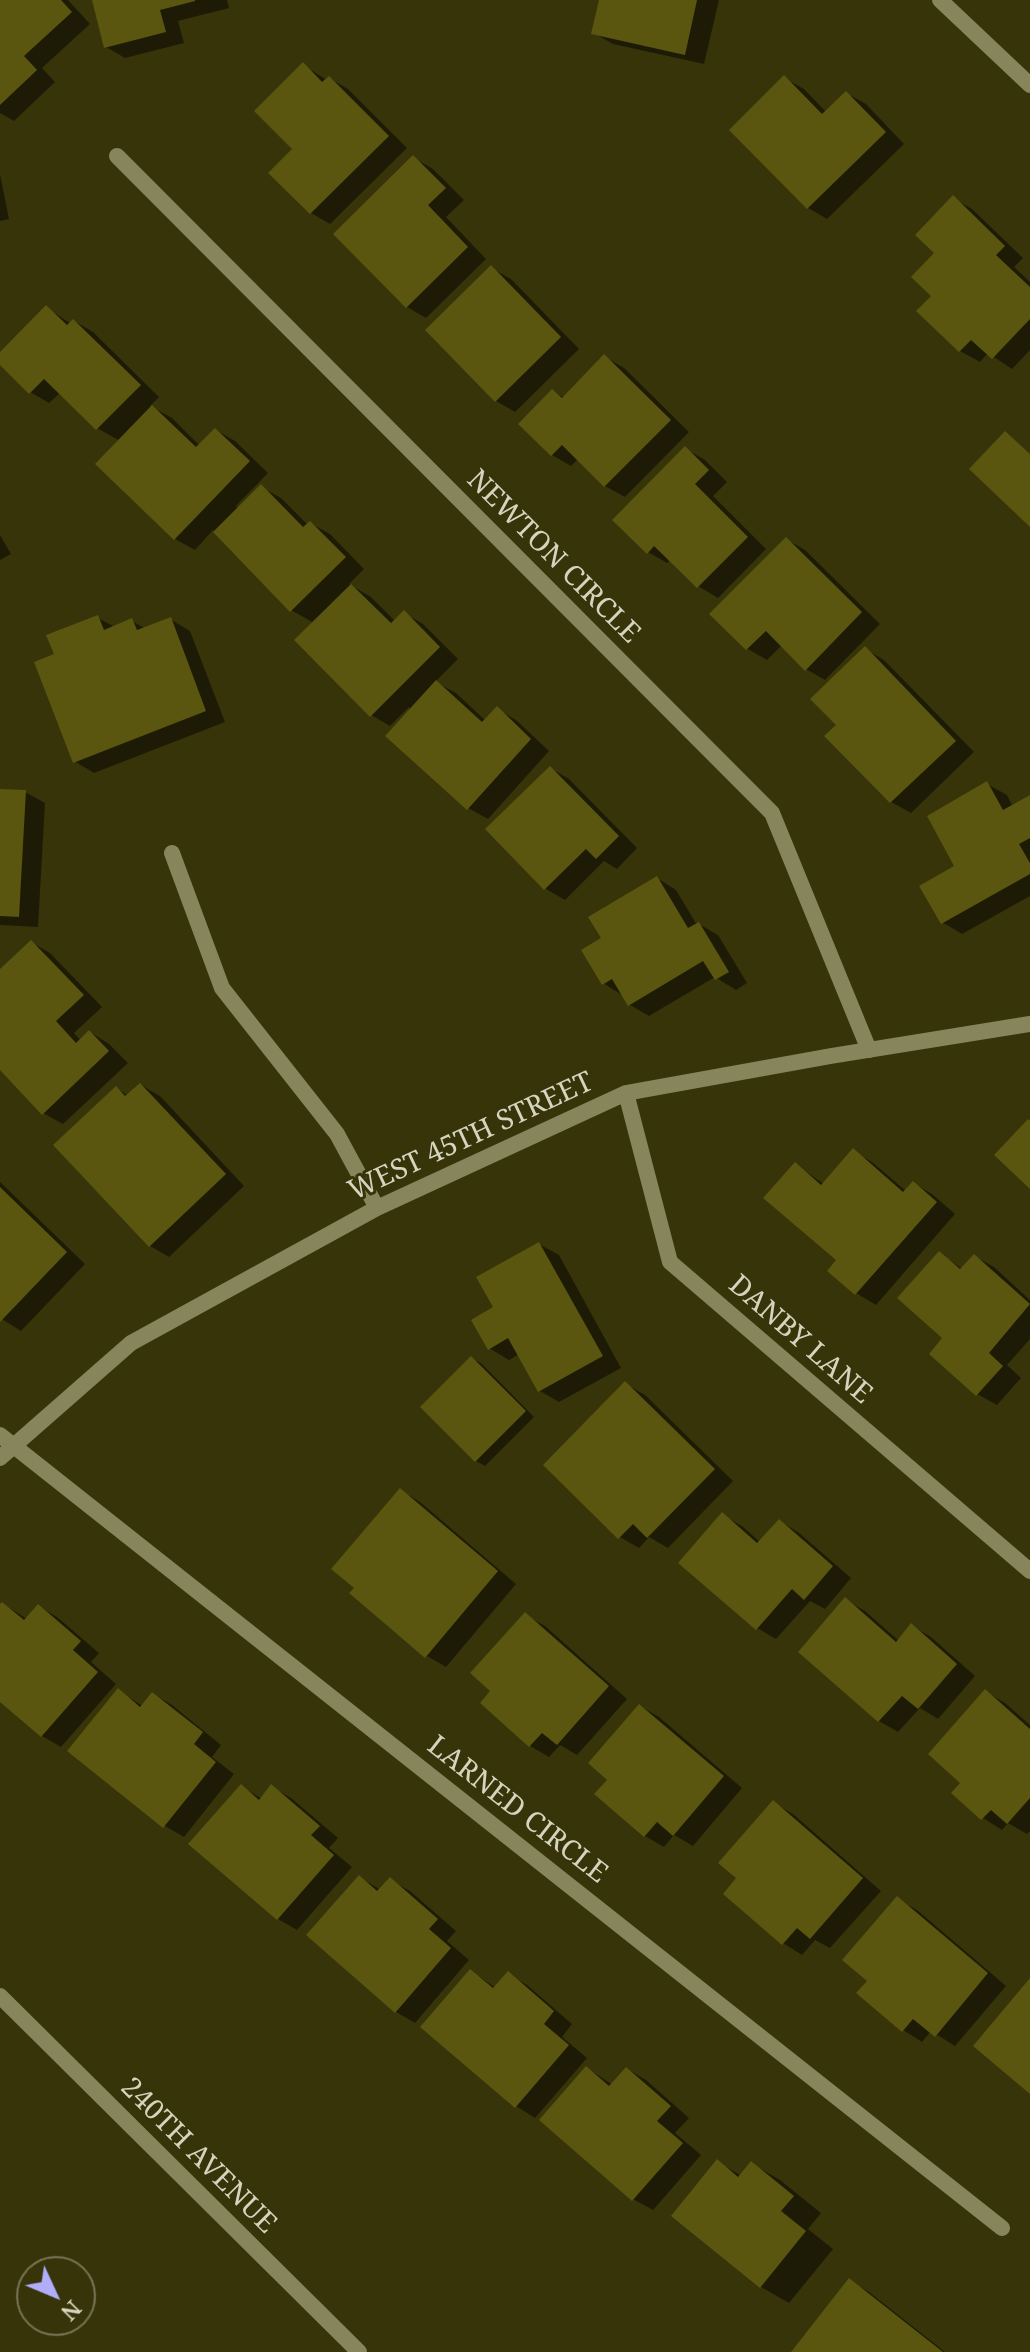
<!DOCTYPE html>
<style>
body{margin:0}
#map{position:relative;width:1030px;height:2352px;overflow:hidden;background:#37340a;font-family:"Noto Serif",serif}
canvas{display:block}
.north{position:absolute;left:16px;top:2256px;width:80px;height:80px;box-sizing:border-box;background:#37340a;border:2px solid #767452;border-radius:50%;rotate:134deg;font-size:22px;font-weight:700;line-height:32px;text-align:center;color:#d5d5bf}
.north::after{content:'';display:block;margin:auto;width:28px;height:36px;background:#b2adf9;clip-path:polygon(50% 0,100% 100%,50% 72%,0 100%)}
</style>
<div id="map">
<canvas width="1030" height="2352"></canvas>
<div class="north">N</div>
</div>
<script>
const g = document.querySelector('canvas').getContext('2d');
g.lineJoin = 'round';
function paint(path, color) {
  g.fillStyle = color;
  g.fill(path, 'evenodd');
}
function poly(rows) {
  const path = new Path2D();
  for (const r of rows) {
    path.moveTo(r[0], r[1]);
    for (let i = 2; i < r.length; i += 2) path.lineTo(r[i], r[i + 1]);
  }
  return path;
}
function strokePath(path, color, width, dash) {
  g.strokeStyle = color;
  g.lineWidth = width;
  g.lineCap = dash ? 'butt' : 'round';
  g.setLineDash(dash || []);
  g.stroke(path);
}
function drawText(font, color, halo, rows, align = 'center') {
  g.font = font + ' "Noto Serif",serif';
  g.lineWidth = 6;
  g.setLineDash([]);
  g.textBaseline = 'middle';
  g.strokeStyle = halo;
  g.fillStyle = color;
  for (const [text, x, y, turn = 0] of rows) {
    g.save();
    g.translate(x, y);
    g.rotate((+turn || 0) * Math.PI / 180);
    g.textAlign = isNaN(turn) ? turn : align;
    if (halo) g.strokeText(text, 0, 0);
    g.fillText(text, 0, 0);
    g.restore();
  }
}
const shadow = poly([
 [0,0,68,0,90,24,42,68,55,82,14,121,0,113],
 [94,0,227,0,229,8,178,21,184,43,125,58,106,47],
 [601,0,719,0,704,64,613,44,594,33],
 [303,65,327,80,329,78,348,89,407,148,330,224,311,213],
 [784,78,804,89,827,113,846,93,866,104,904,144,827,219,808,208],
 [414,158,433,169,464,200,446,217,486,259,426,318,407,307],
 [0,174,9,219,0,221],
 [953,198,972,209,1023,258,1014,267,1030,282,1030,350,1012,369,988,353,980,362,960,351,919,311,934,296,936,253],
 [491,268,511,279,579,349,515,412,496,401],
 [46,307,71,324,74,321,93,332,159,397,150,406,172,418,200,446,216,430,235,441,268,473,236,506,239,509,261,487,281,498,308,525,310,523,330,534,364,569,349,584,371,597,395,621,404,613,423,624,458,659,435,682,456,693,486,721,497,709,516,720,549,751,488,819,468,808,409,707,390,726,371,715,314,623,291,610,213,530,195,550,175,539,97,464,120,441,97,428,61,392,49,403,30,392,0,362,0,355],
 [605,357,624,368,689,432,625,497,605,486,578,459,571,466,552,455,553,391,564,398],
 [686,449,705,460,727,482,713,496,766,549,718,598,698,586,671,560,667,563,648,552],
 [0,535,11,554,0,560],
 [786,539,805,550,880,624,825,680,806,669,782,645,767,660,748,649,712,614],
 [98,618,115,627,132,621,146,629,170,619,190,631,225,722,94,773,74,761,56,656],
 [865,649,884,660,974,752,911,813,891,802,827,736,839,725],
 [550,768,569,779,637,848,617,869,604,861,565,900,546,889,488,829],
 [987,784,1007,795,1013,807,1030,797,1030,896,962,934,942,922,957,866],
 [0,791,25,792,45,803,38,927,0,925],
 [657,878,676,890,697,925,699,924,718,935,747,983,736,990,715,977,649,1016,630,1005,622,995,603,983],
 [31,942,50,953,102,1007,74,1033,81,1041,90,1032,109,1044,128,1063,63,1124,43,1113,0,1067,0,971],
 [141,1085,160,1096,244,1186,169,1257,150,1246,116,1088,129,1096],
 [853,1151,872,1162,906,1191,913,1183,932,1194,955,1214,876,1305,856,1293,830,1270,839,1260,796,1165,824,1184],
 [0,1182,85,1264,21,1331,0,1318],
 [539,1244,559,1255,621,1368,559,1402,540,1391,519,1354,509,1360,489,1348,496,1308],
 [939,1254,963,1269,974,1256,994,1267,1030,1300,1030,1339,1007,1365,1021,1378,997,1405,977,1394,945,1338],
 [471,1358,481,1363,534,1417,485,1466,476,1461],
 [626,1384,645,1395,733,1481,668,1548,649,1537,639,1548,620,1537],
 [400,1490,420,1502,516,1584,446,1667,427,1656],
 [722,1515,742,1526,760,1542,779,1521,798,1532,851,1578,825,1609,810,1601,776,1639,757,1628],
 [846,1600,865,1611,899,1641,912,1626,931,1637,975,1676,938,1719,920,1708,898,1732,879,1721,800,1652],
 [3,1604,27,1619,38,1606,57,1617,99,1653,91,1662,116,1684,61,1747,42,1736,0,1699,0,1607],
 [525,1615,545,1626,627,1699,577,1755,560,1745,549,1757,530,1746,482,1703,493,1691],
 [118,1691,143,1706,153,1694,172,1705,221,1745,212,1757,234,1774,184,1837,165,1826,70,1751],
 [986,1692,1005,1703,1030,1725,1030,1831,1027,1834,1008,1823,1002,1830,983,1818,953,1793,963,1783],
 [640,1706,659,1717,742,1788,693,1846,674,1835,664,1847,645,1836],
 [241,1786,262,1799,272,1787,291,1798,338,1838,329,1848,352,1867,297,1930,278,1919],
 [774,1803,793,1814,881,1891,830,1948,815,1940,802,1955,783,1943,739,1878],
 [359,1877,381,1890,390,1880,410,1891,456,1931,447,1941,469,1960,415,2023,396,2012],
 [897,1899,917,1910,1006,1986,955,2046,931,2031,922,2042,903,2030,870,1981],
 [471,1971,496,1988,508,1974,527,1985,572,2024,562,2037,587,2058,535,2118,516,2106],
 [587,2068,613,2085,627,2069,646,2080,689,2118,675,2133,701,2155,653,2210,633,2199],
 [717,2162,742,2176,752,2164,780,2180,821,2213,808,2229,833,2249,789,2303,761,2287,674,2216],
 [849,2281,869,2292,945,2352,796,2352]
]);
const building = poly([
 [0,0,61,0,72,12,24,56,37,70,0,105],
 [92,0,195,0,195,1,160,10,166,32,104,48],
 [599,0,697,0,685,55,591,34],
 [303,62,322,82,329,76,389,136,310,214,268,173,292,149,254,111],
 [784,75,822,114,846,91,886,132,807,209,729,130],
 [413,155,446,188,428,205,468,247,406,308,333,234],
 [953,195,1005,246,996,255,1030,287,1030,319,992,359,971,340,959,352,916,311,931,296,911,277,934,253,915,235],
 [491,265,561,337,495,402,425,330],
 [46,305,67,325,73,319,141,385,96,430,44,379,29,394,0,365,0,352],
 [604,354,671,420,604,487,562,445,551,456,518,424,552,389,562,398],
 [152,405,196,447,215,428,250,461,174,540,95,464],
 [1005,431,1030,454,1030,527,969,469],
 [685,446,709,470,695,484,748,537,697,588,654,546,647,554,612,520],
 [261,484,303,527,310,521,346,557,290,612,213,532],
 [786,537,862,612,805,671,766,631,746,650,709,614],
 [351,584,391,623,404,610,440,647,370,717,294,640],
 [98,615,104,630,132,618,137,630,171,617,206,711,73,763,34,662,54,654,46,635],
 [865,646,956,741,890,803,824,736,836,725,810,699],
 [436,680,482,722,497,706,531,739,467,810,385,736],
 [550,766,619,836,596,859,586,849,544,890,485,829],
 [987,781,1003,810,1030,795,1030,838,1019,844,1030,863,1030,874,941,924,919,886,954,866,927,816],
 [0,789,26,790,19,917,0,916],
 [657,876,688,928,699,922,729,972,715,980,703,961,628,1006,612,979,602,985,581,950,601,938,588,917],
 [31,940,84,995,56,1021,76,1043,89,1030,109,1051,42,1115,0,1070,0,969],
 [140,1083,226,1174,149,1247,53,1145,116,1086,125,1096],
 [1028,1119,1030,1121,1030,1189,994,1155],
 [853,1148,903,1192,913,1181,937,1202,855,1295,827,1271,836,1260,763,1198,795,1162,821,1185],
 [0,1187,67,1252,0,1322],
 [539,1242,603,1356,538,1392,508,1338,488,1350,471,1320,493,1307,476,1277],
 [939,1251,960,1269,974,1254,1030,1304,989,1353,1003,1366,976,1396,929,1354,942,1338,897,1298],
 [471,1356,526,1411,475,1462,420,1407],
 [625,1381,715,1469,647,1538,633,1524,618,1539,543,1465],
 [400,1488,498,1571,425,1658,349,1593,354,1588,331,1569],
 [722,1512,757,1543,779,1519,833,1566,804,1600,792,1589,756,1630,678,1563],
 [845,1597,896,1642,911,1623,957,1664,918,1709,902,1696,878,1722,798,1652],
 [2,1602,24,1620,38,1604,81,1641,73,1650,98,1672,41,1737,0,1702,0,1604],
 [525,1612,609,1686,557,1745,542,1733,529,1747,480,1703,490,1691,470,1673],
 [118,1688,140,1707,152,1692,203,1732,194,1744,216,1762,163,1828,67,1751],
 [985,1689,1030,1729,1030,1798,1007,1824,991,1810,981,1820,951,1793,960,1783,928,1754],
 [639,1704,724,1776,673,1836,657,1822,644,1837,594,1794,607,1780,588,1763],
 [241,1784,259,1800,271,1784,320,1826,311,1835,334,1855,277,1920,188,1844],
 [773,1800,863,1878,810,1939,797,1928,782,1945,723,1894,736,1878,718,1863],
 [359,1875,377,1891,390,1877,438,1919,429,1929,451,1948,395,2013,306,1935],
 [897,1896,988,1973,935,2037,913,2019,902,2032,856,1993,867,1981,842,1960],
 [470,1969,493,1988,508,1971,554,2011,544,2024,569,2045,515,2108,420,2027],
 [1030,1978,1030,2094,973,2046],
 [586,2066,609,2086,626,2067,671,2106,657,2121,683,2143,632,2201,539,2120],
 [717,2159,738,2177,751,2161,794,2196,781,2211,806,2231,760,2288,671,2216],
 [849,2278,943,2352,791,2352]
]);
const minor = poly([
 [940,0,1030,85],
 [117,156,772,813,869,1050],
 [172,853,222,988,337,1134,377,1208],
 [626,1093,670,1262,1030,1571],
 [0,1435,1002,2228],
 [0,1458,131,1343,377,1208,626,1093,831,1056,1030,1024],
 [0,1996,359,2352]
]);
const streetNames = [
 ["NEWTON CIRCLE",553,557,45],
 ["WEST 45TH STREET",471,1137,-25],
 ["DANBY LANE",800,1340,41],
 ["LARNED CIRCLE",517,1810,38],
 ["240TH AVENUE",198,2156,45]
];
paint(shadow, '#0007');
paint(building, '#5a560f');
strokePath(minor, '#87855b', 16);
drawText('28px', '#d5d5bf', '#37340a', streetNames);
</script>
